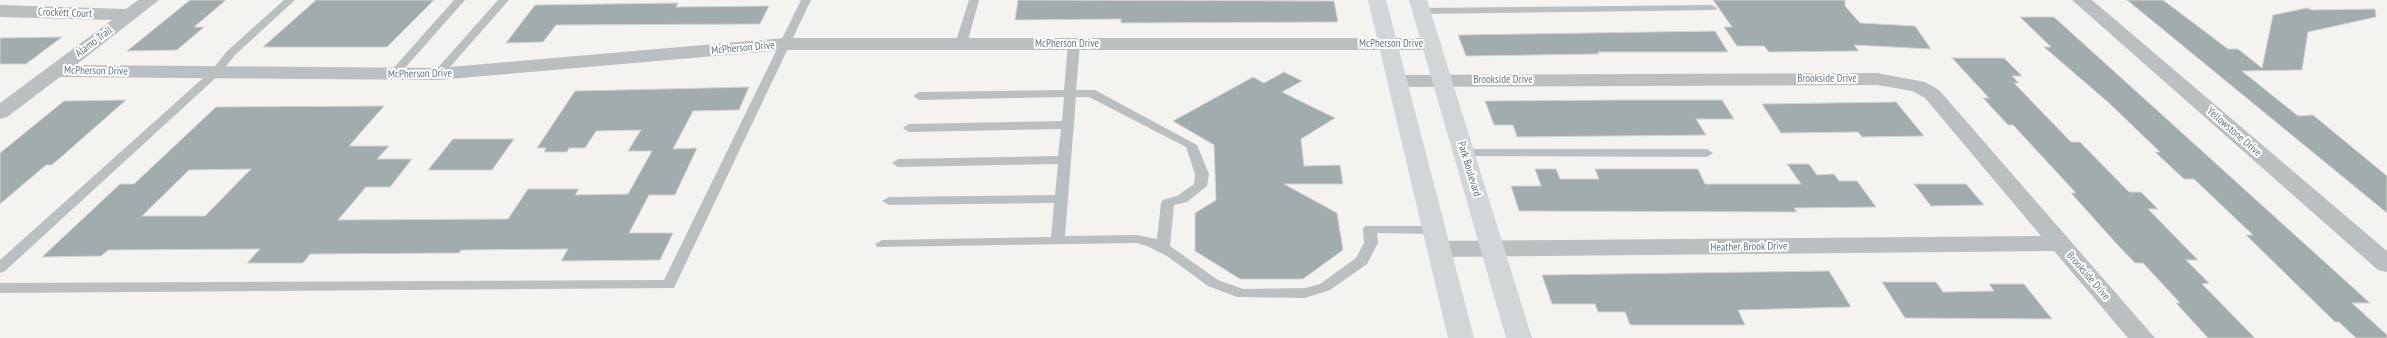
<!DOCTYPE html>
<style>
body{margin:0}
canvas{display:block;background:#f4f3ef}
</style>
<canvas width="2387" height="338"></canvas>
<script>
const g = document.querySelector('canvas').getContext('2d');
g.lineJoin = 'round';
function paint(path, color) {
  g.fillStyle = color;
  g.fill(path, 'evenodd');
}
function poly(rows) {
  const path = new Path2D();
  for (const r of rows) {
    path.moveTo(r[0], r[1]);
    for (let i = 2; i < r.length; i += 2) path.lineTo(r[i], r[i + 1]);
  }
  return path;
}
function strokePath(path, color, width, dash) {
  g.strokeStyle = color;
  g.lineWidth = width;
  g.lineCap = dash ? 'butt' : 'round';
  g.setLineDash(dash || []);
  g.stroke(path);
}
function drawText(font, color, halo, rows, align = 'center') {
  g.font = font + ' "PT Sans Narrow",sans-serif';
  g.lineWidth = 4;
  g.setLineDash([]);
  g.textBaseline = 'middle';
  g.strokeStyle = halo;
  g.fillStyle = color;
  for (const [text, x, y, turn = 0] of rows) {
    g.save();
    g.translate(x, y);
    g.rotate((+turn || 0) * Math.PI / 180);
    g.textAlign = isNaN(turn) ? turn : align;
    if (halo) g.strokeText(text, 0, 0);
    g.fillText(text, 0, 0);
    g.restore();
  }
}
const building = poly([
 [190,0,226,0,194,27,204,27,177,50,127,51,190,0],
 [316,0,434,0,387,47,263,47,316,0],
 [1018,0,1334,1,1338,22,1121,23,1121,19,1015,20,1018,0],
 [1713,0,1845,0,1845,6,1860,23,1915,26,1931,49,1854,45,1859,51,1769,52,1764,46,1737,46,1724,27,1732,27,1713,0],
 [2127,0,2163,0,2228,49,2238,49,2262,68,2273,15,2307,8,2312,10,2375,9,2376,17,2308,32,2302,70,2242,71,2298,116,2313,115,2387,176,2387,213,2127,0],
 [678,3,676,7,769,6,760,24,556,25,543,42,506,43,535,5,678,3],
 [2020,17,2054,17,2370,303,2352,303,2387,335,2387,338,2356,338,2339,322,2335,322,2246,235,2253,235,2194,179,2184,179,2155,152,2160,152,2109,103,2044,47,2051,47,2020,17],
 [1715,31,1728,52,1598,52,1599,54,1466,56,1458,35,1715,31],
 [62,37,26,64,0,64,0,38,62,37],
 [1952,58,2004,58,2022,76,2012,76,2019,83,2014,83,2071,142,2080,142,2129,192,2141,192,2158,209,2148,209,2198,260,2186,260,2209,283,2202,284,2255,338,2208,338,2176,303,2180,303,2143,263,2135,263,2115,242,2071,193,2076,193,2013,125,2008,125,1983,98,1989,98,1952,58],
 [1284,72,1302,81,1282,92,1335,118,1301,139,1304,166,1340,165,1343,184,1284,184,1337,213,1343,250,1303,279,1240,279,1195,251,1195,213,1216,200,1214,145,1173,121,1253,77,1264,83,1284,72],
 [749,87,739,110,693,111,673,149,697,148,675,195,649,195,629,233,673,233,660,260,561,261,568,249,461,250,459,253,310,254,303,263,247,263,260,249,108,250,101,256,42,257,120,184,134,184,216,107,384,106,349,146,389,146,377,159,412,159,390,187,366,187,338,220,508,219,528,189,579,189,575,195,628,194,652,151,628,151,641,130,596,131,585,148,569,148,567,152,544,152,546,148,537,148,575,91,749,87],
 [251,169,205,216,142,216,189,170,251,169],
 [126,100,52,165,46,165,0,204,0,153,64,101,126,100],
 [1622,100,1722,100,1734,119,1696,119,1706,135,1517,137,1513,125,1494,125,1485,101,1622,100],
 [1896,102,1924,136,1862,137,1858,132,1781,133,1762,104,1896,102],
 [453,139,514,139,492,170,428,170,453,139],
 [1787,164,1809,164,1817,175,1834,174,1839,181,1857,181,1876,207,1794,208,1797,212,1519,211,1511,186,1541,186,1535,169,1556,169,1560,179,1599,179,1595,169,1698,169,1705,184,1801,184,1787,164],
 [1914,184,1966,184,1984,205,1931,206,1914,184],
 [1829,271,1851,307,1738,310,1745,325,1630,325,1625,312,1598,312,1595,304,1552,304,1542,275,1829,271],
 [1882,282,1936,282,1943,292,1994,291,1989,284,2024,284,2052,319,1905,318,1882,282]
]);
const service = poly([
 [284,0,295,0,235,55,220,74,5,271,0,273,0,260,212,70,227,51,284,0],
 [454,0,465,0,397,77,389,77,387,75,389,73,454,0],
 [498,0,509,0,442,76,434,76,432,74,434,72,498,0],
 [801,0,811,0,674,288,0,293,0,283,664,280,801,0],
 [969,0,979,0,967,44,961,47,955,44,969,0],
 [1712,5,1717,8,1716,10,1421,14,1416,11,1421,8,1712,5],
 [1074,41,1080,44,1076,90,1095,90,1197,145,1209,174,1207,186,1187,202,1174,205,1170,246,1218,280,1243,289,1305,288,1320,284,1356,258,1364,243,1363,229,1365,226,1434,226,1441,230,1434,234,1377,233,1378,243,1367,264,1330,290,1305,298,1237,297,1208,286,1167,256,1147,246,1137,243,877,247,875,244,882,240,1051,237,1054,203,889,205,882,201,889,197,1055,195,1058,164,898,167,892,163,898,159,1058,156,1061,129,909,132,903,128,909,124,1062,121,1064,97,919,100,913,96,919,92,1064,90,1068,44,1074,41],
 [1076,97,1089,97,1186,147,1195,174,1194,184,1177,196,1163,200,1161,203,1157,239,1137,235,1065,236,1076,97],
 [1464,149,1707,149,1713,153,1707,157,1459,156,1458,153,1459,150,1464,149]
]);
const minor = poly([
 [138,0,159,0,76,65,438,68,784,38,1431,38,1438,40,1441,44,1438,48,1431,50,784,50,438,80,60,77,7,117,0,119,0,103,112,20,0,17,0,5,126,9,138,0],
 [2072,0,2092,0,2387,251,2387,272,2378,270,2072,0],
 [1877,73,1925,82,1939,90,2155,338,2128,338,2054,251,1439,257,1431,254,1427,249,1431,244,1439,241,2041,236,1925,98,1912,91,1877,85,1397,87,1390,85,1387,81,1390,77,1397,75,1877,73]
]);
const secondary = poly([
 [1368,0,1386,0,1474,338,1448,338,1368,0],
 [1409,0,1427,0,1532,338,1506,338,1409,0]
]);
const streetNames = [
 ["Crockett Court",65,13,2],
 ["Alamo Trail",94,42,-37],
 ["McPherson Drive",1067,44],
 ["McPherson Drive",1391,44],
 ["McPherson Drive",743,48,-5],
 ["McPherson Drive",96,71,1],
 ["McPherson Drive",420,74,-1],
 ["Brookside Drive",1827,79],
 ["Brookside Drive",1503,80],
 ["Yellowstone Drive",2234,132,41],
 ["Park Boulevard",1469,169,73],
 ["Heather Brook Drive",1749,247,-1],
 ["Brookside Drive",2088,276,49]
];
paint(building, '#a1acaf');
strokePath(building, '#d5d4d2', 1);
paint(service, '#bac0c2');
paint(minor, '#bac0c2');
paint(secondary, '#d1d6d9');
drawText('11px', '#637780', '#fff', streetNames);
</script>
